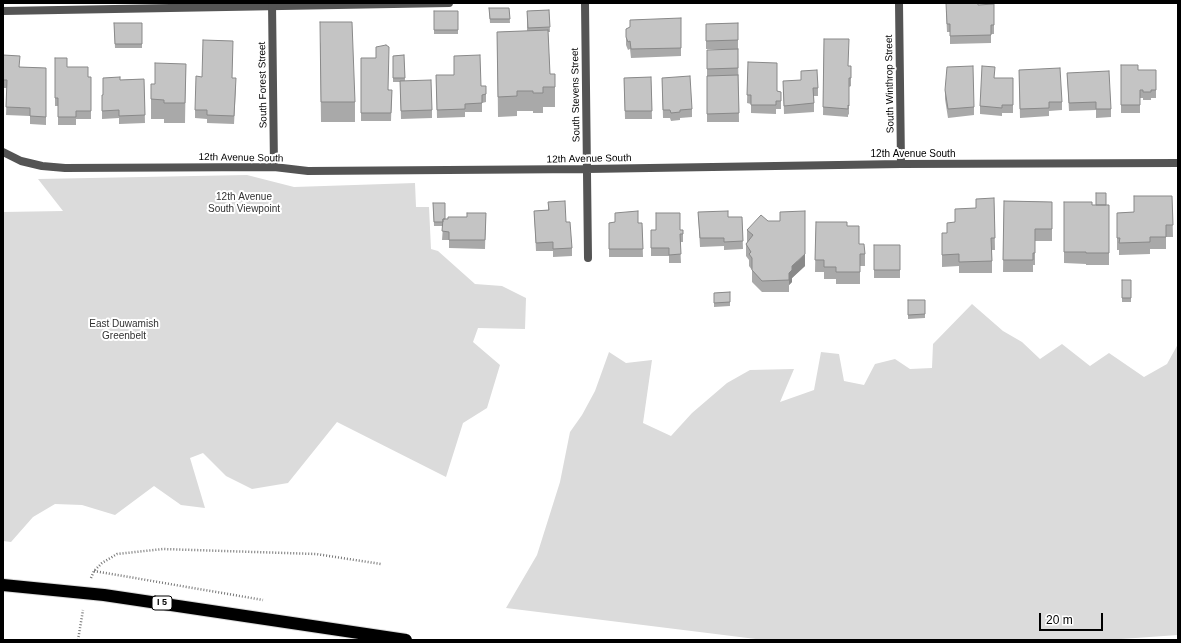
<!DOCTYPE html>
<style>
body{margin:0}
#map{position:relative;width:1181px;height:643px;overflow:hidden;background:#fff;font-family:Helvetica,sans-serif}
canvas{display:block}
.frame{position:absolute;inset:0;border:4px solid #000;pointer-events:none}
.scale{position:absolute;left:1039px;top:613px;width:64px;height:18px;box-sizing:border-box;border:2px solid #000;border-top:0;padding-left:5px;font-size:12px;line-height:14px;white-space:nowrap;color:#000;-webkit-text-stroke:3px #fff;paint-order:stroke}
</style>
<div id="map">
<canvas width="1181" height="643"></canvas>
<div class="frame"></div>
<div class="scale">20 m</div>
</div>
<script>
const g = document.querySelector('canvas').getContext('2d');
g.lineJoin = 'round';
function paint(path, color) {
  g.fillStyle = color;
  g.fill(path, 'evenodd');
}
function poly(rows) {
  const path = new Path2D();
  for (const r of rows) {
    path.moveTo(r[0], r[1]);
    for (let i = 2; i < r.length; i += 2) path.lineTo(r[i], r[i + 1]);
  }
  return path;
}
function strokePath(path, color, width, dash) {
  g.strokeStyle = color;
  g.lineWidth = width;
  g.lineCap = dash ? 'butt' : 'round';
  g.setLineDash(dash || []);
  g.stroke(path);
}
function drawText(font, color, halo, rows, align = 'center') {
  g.font = font + ' Helvetica,sans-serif';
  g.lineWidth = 4;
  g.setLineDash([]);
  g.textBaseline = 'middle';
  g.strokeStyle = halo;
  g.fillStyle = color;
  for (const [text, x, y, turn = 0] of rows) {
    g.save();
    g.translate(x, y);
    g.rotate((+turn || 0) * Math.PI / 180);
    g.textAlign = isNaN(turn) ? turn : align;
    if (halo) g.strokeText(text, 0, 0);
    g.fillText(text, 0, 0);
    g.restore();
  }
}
const green = poly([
 [247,175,294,187,415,183,416,207,429,207,431,249,438,251,475,284,502,286,526,298,525,329,478,328,473,342,500,365,487,408,463,423,446,477,337,422,288,483,252,489,226,476,203,453,190,458,205,508,181,505,154,486,115,515,82,505,55,504,33,517,11,542,3,541,3,212,63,211,38,179],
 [972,304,1003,331,1022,342,1040,359,1062,344,1090,366,1109,353,1144,377,1167,364,1178,344,1178,635,1107,640,764,640,506,608,537,555,560,482,570,432,582,415,595,391,609,352,626,363,652,360,643,423,671,436,692,413,727,383,750,370,794,369,780,402,814,390,821,352,839,354,844,381,864,385,875,364,895,359,910,369,932,368,933,344]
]);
const path = poly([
 [94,571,263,600],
 [91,578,94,571,102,563,117,554,163,549,316,554,381,564],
 [78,640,83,610]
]);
const service = poly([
 [3,11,449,3]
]);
const minor = poly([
 [272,3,274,167],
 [585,3,588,258],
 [899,3,901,164],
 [3,152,21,161,42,166,65,168,274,167,308,171,587,169,901,164,1178,163]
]);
const motorwayBridge = poly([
 [3,585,104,595,406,640]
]);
const wall = poly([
 [994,4,994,34,991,34,991,43,950,44,950,32,947,32,946,11,978,5],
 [489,8,509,8,510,23,490,23],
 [549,10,550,32,548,32,550,74,555,74,555,107,543,107,543,113,533,113,533,111,517,111,517,116,498,117,497,32,527,31,527,11],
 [434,11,458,11,458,34,434,34],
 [681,18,681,56,631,58,630,49,628,50,626,45,626,29],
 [114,23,142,23,142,48,115,48],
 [738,23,738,49,706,49,706,24],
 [824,39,848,66,851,66,851,86,849,87,849,115,848,114,848,117,823,115],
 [320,42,355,102,355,122,321,122],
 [738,49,739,122,707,122,707,50],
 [3,55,20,67,46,68,46,125,30,124,30,116,6,115,7,88,3,88],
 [404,55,405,81,432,110,432,118,401,119,400,82,393,82,393,56],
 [55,58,67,67,88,77,91,77,91,119,76,119,76,125,58,125,58,106,55,106],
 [361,58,389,90,392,90,391,121,361,121],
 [748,62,777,91,781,92,781,109,776,109,776,114,751,113,751,104,747,103],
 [186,64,185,123,164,123,164,119,151,119,151,99,155,84],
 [1121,65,1138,70,1156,70,1156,98,1151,98,1151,100,1143,100,1143,98,1140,98,1140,113,1121,113],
 [1019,70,1062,102,1062,110,1049,111,1049,116,1020,118],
 [1067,73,1111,109,1111,117,1096,118,1096,110,1069,111],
 [436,75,481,86,486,86,486,102,482,103,482,112,465,112,465,117,437,118],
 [651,77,652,119,625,119,624,78],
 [232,78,236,86,234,124,207,123,207,119,195,118,195,110],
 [662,78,692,109,692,117,680,118,680,120,671,121,670,118,663,118],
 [995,78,1013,78,1013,113,1002,113,1002,116,980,114,980,106],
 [144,79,145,123,119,124,119,118,102,119,102,95,103,95,120,80],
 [783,81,818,88,818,96,814,96,814,112,784,114],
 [945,90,974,107,974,115,948,118,945,99],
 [1172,196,1173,237,1166,237,1166,249,1150,249,1150,254,1119,255,1119,250,1117,250,1117,213,1134,212],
 [994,198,995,250,992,250,992,273,959,273,959,266,942,267,942,233,947,233,976,208],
 [1004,201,1052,202,1052,241,1035,241,1035,265,1033,265,1033,272,1003,272],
 [548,202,566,222,572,248,572,256,553,257,553,251,536,251,534,211,548,210],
 [1064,202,1092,205,1109,205,1109,265,1086,265,1086,264,1064,263],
 [433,203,445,219,467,217,486,213,485,249,449,248,449,240,442,240,443,226,434,226],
 [698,212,728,217,742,217,743,249,724,250,724,246,700,247],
 [615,222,642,223,643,257,609,257,609,223],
 [816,222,847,226,859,244,865,254,865,266,860,266,860,284,836,284,836,279,824,279,824,272,815,272],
 [651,230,680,230,683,234,683,242,680,242,681,263,669,263,669,256,651,256],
 [747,230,805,266,792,278,792,282,789,285,789,292,762,292,752,282,752,270,749,266,749,260,746,256,746,244,747,243],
 [874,245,900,245,900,278,874,278],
 [1122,280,1131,280,1131,302,1122,302],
 [730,292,730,306,714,307,714,293],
 [908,300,925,314,925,318,908,319]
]);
const shadedWall = poly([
 [805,254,805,266,792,278,792,282,789,285,789,273,792,266]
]);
const building = poly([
 [946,3,978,3,978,5,994,4,994,25,991,25,991,35,950,36,950,24,947,24,946,3],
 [489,8,509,8,510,19,490,19,489,8],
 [549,10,550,27,528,28,527,11,549,10],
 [434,11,458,11,458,30,434,30,434,11],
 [681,18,681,48,631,49,630,41,628,42,626,37,626,29,630,27,630,20,681,18],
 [320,22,352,22,355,102,321,102,320,22],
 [114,23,142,23,142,44,115,44,114,23],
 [738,23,738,40,706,41,706,24,738,23],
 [548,30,550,74,555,74,555,87,543,87,543,93,533,93,533,91,517,91,517,96,498,97,497,32,548,30],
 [824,39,849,39,848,66,851,66,851,78,849,78,849,106,848,105,848,109,823,107,824,39],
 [203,40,233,41,232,78,236,78,234,116,207,115,207,110,195,110,196,76,202,77,203,40],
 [386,45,389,47,388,90,392,90,391,113,361,113,361,58,376,58,376,47,386,45],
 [738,49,738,68,707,69,707,50,738,49],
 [3,55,20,56,19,67,46,68,46,117,30,116,30,108,6,107,7,80,3,80,3,55],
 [404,55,405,78,393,78,393,56,404,55],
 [480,55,481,86,486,86,486,94,482,95,482,103,465,104,465,109,437,110,436,75,454,75,454,56,480,55],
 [55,58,67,58,67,67,88,67,88,77,91,77,91,111,76,111,76,117,58,117,58,98,55,98,55,58],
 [748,62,777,63,777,91,781,92,781,101,776,101,776,105,751,105,751,95,747,95,748,62],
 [155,63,186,64,185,103,164,103,164,100,151,99,151,84,155,84,155,63],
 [1121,65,1138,65,1138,70,1156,70,1156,90,1151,90,1151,92,1143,92,1143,90,1140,90,1140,105,1121,105,1121,65],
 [973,66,974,107,948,109,945,90,947,67,973,66],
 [982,66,995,67,994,78,1013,78,1013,105,1002,105,1002,108,980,106,982,66],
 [1060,68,1062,102,1049,102,1049,108,1020,109,1019,70,1060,68],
 [817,70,818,88,813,88,814,103,784,106,783,81,801,80,801,71,817,70],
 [1109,71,1111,109,1096,109,1096,102,1069,103,1067,73,1109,71],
 [738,75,739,113,707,114,707,76,738,75],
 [690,76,692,109,680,110,680,112,671,113,670,110,663,110,662,78,690,76],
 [120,77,120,80,144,79,145,115,119,116,119,110,102,111,102,95,103,95,103,78,120,77],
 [651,77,652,111,625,111,624,78,651,77],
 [431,80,432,110,401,111,400,81,431,80],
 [1096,193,1106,193,1106,205,1096,205,1096,193],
 [1134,196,1172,196,1173,225,1166,225,1166,237,1150,237,1150,242,1119,243,1120,238,1117,238,1117,213,1134,212,1134,196],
 [994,198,995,238,991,238,992,261,959,262,959,254,942,255,942,233,947,233,947,223,955,222,955,209,976,208,976,199,994,198],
 [565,201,566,222,570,222,572,248,553,249,553,242,536,243,534,211,549,210,548,202,565,201],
 [1004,201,1052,202,1052,229,1035,229,1035,253,1033,253,1033,260,1003,260,1004,201],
 [1064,202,1092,202,1092,205,1109,205,1109,253,1086,253,1086,252,1064,252,1064,202],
 [433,203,445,203,445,219,443,219,443,222,434,222,433,203],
 [638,211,638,223,642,223,643,249,609,249,609,223,615,222,615,213,638,211],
 [728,211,728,217,742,217,743,241,724,242,724,238,700,238,698,212,728,211],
 [805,211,805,254,792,266,792,270,789,273,789,280,762,281,752,270,752,258,749,254,751,252,746,244,753,235,747,230,761,215,768,221,780,221,780,212,805,211],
 [467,213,486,213,485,240,449,240,449,232,442,231,443,219,448,219,448,217,467,217,467,213],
 [656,213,680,213,680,230,683,230,683,234,680,234,681,254,669,255,669,248,651,248,651,230,656,230,656,213],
 [816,222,847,222,847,226,859,226,859,244,864,244,865,254,860,254,860,272,836,272,836,267,824,267,824,260,815,260,816,222],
 [874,245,900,245,900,270,874,270,874,245],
 [1122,280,1131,280,1131,298,1122,298,1122,280],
 [730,292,730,302,714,303,714,293,730,292],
 [908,300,925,300,925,314,908,315,908,300]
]);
const shields = [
 [162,603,20]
];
const shieldNames = [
 ["I 5",162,603]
];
const streetNames = [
 ["South Winthrop Street",890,84,-91],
 ["South Forest Street",263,85,-91],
 ["South Stevens Street",576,95,-91],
 ["12th Avenue South",913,154],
 ["12th Avenue South",241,158,1],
 ["12th Avenue South",589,159,-1]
];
const parkNames = [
 ["12th Avenue",244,197],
 ["South Viewpoint",244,209],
 ["East Duwamish",124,324],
 ["Greenbelt",124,336]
];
paint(green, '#dbdbdb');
strokePath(path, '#767676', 2.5, [1, 2]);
strokePath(service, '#545454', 8);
strokePath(minor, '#545454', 8);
strokePath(motorwayBridge, '#dbdbdb', 14, []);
strokePath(motorwayBridge, '#000', 12);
paint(wall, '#a9a9a9');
paint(shadedWall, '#898989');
paint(building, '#c4c4c4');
strokePath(building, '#898989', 1);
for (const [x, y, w] of shields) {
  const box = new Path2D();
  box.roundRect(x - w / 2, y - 7, w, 14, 3);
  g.fillStyle = '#fff';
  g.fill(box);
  strokePath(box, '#000', 1);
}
drawText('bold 9px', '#000', null, shieldNames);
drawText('10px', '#000', '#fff', streetNames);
drawText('10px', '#323232', '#fff', parkNames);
</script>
